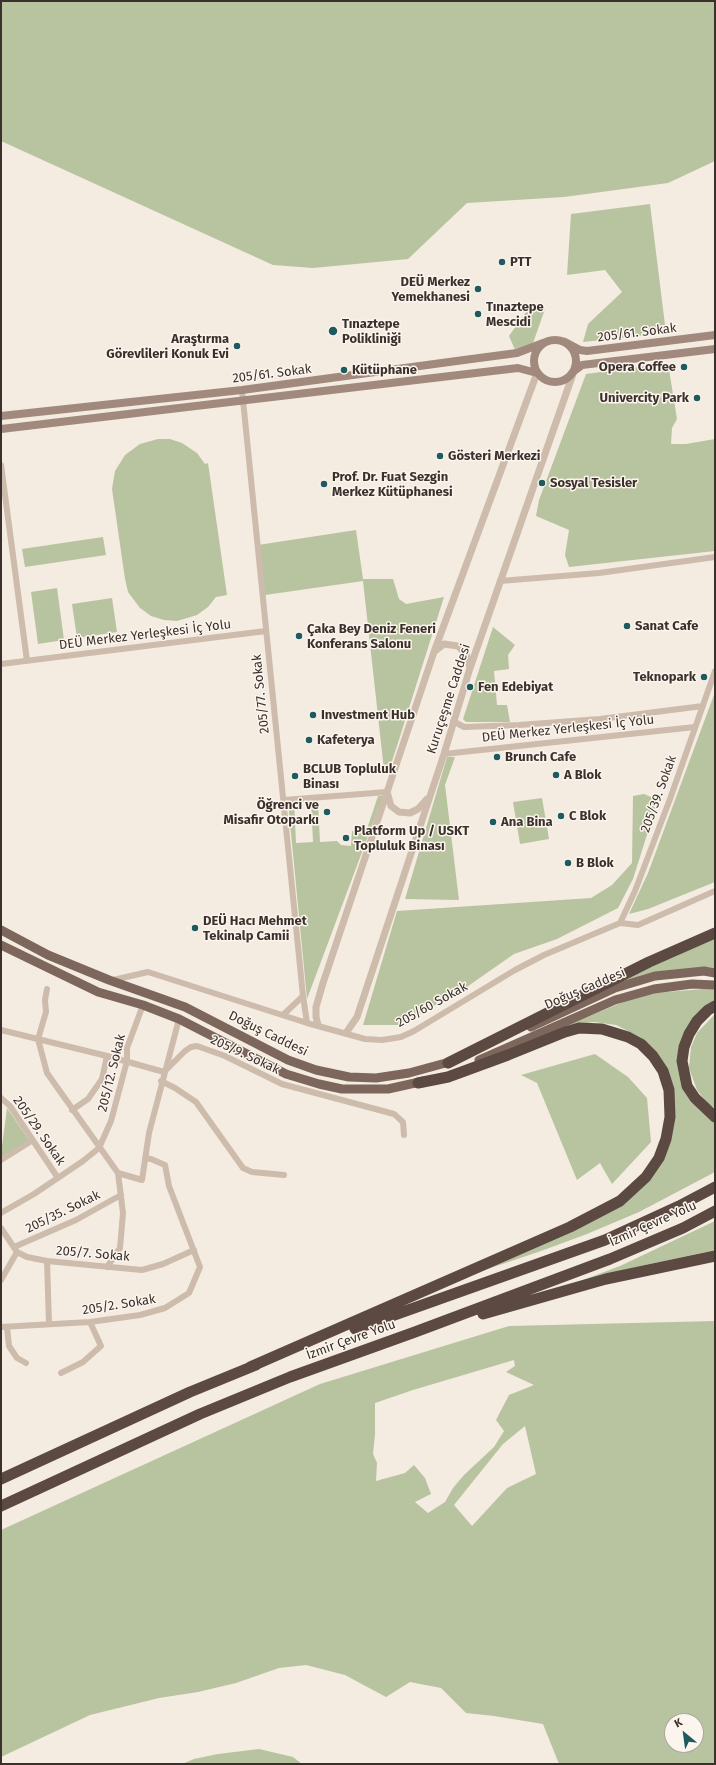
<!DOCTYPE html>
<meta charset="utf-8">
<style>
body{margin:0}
#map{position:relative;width:716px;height:1765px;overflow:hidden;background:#f4ebe1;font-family:"Fira Sans",sans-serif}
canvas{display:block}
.frame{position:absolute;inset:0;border:2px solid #3b302b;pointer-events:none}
.north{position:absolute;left:664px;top:1713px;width:40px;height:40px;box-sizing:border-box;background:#fbf5ee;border:1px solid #aea6a0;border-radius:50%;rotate:331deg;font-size:11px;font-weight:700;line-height:16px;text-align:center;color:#3b302b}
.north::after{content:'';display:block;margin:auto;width:14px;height:18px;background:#1f5a5e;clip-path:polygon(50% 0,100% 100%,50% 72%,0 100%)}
</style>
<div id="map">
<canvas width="716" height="1765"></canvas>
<div class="frame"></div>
<div class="north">K</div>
</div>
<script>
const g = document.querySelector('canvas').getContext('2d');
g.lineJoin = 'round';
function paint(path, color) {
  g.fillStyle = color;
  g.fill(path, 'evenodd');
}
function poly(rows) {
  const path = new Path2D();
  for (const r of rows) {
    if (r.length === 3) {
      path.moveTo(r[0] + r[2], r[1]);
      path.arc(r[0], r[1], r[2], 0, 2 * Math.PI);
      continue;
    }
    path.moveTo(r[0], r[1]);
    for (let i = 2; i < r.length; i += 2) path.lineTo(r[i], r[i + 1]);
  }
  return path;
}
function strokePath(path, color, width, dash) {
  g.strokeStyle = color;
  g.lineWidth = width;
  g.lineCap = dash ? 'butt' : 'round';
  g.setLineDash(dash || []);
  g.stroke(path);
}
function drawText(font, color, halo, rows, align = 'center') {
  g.font = font + ' "Fira Sans",sans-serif';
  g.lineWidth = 3;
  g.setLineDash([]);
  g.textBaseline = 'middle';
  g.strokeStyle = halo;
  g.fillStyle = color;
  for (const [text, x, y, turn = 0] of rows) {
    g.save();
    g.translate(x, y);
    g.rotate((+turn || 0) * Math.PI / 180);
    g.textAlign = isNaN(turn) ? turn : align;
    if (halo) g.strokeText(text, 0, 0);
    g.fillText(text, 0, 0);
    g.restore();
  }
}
const green = poly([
 [1,1,715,1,715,161,668,183,564,197,467,203,408,259,313,268,273,265,1,141],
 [650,204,666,333,583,342,588,324,622,292,605,270,567,275,571,214],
 [528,309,545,309,533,343,516,352,509,336],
 [668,363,677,419,672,428,671,444,686,444,715,439,715,551,569,567,565,555,569,530,536,516,539,500,586,374],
 [158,439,170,439,182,443,197,453,205,464,208,463,227,595,216,597,208,607,197,615,177,621,164,620,151,616,140,608,128,592,125,579,112,489,115,471,125,455,140,444],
 [356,530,363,579,393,579,399,599,406,604,444,597,397,746,390,767,384,770,363,581,265,595,258,545],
 [103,537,106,555,25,567,22,549],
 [57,588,64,640,38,644,31,592],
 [112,598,117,632,77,638,72,604],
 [493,627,515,645,508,655,509,669,494,671,497,705,507,705,510,722,466,722,463,719],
 [715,692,715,882,648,909,629,914,648,873],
 [447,757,455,757,445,785,459,900,405,899],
 [644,794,658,800,633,879,618,908,557,939,514,954,461,991,399,1025,363,1025,397,911,591,898,612,885,632,863,633,796],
 [378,796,383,796,307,999,288,802,294,801,296,843,313,842,311,801,318,800,320,842,337,841,341,845,351,846,352,831,366,832],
 [542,798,549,839,520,844,513,802],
 [715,936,715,968,703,967,615,983],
 [715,988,715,1001,700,1011,681,1077,715,1119,715,1172,639,1212,587,1234,541,1251,455,1280,630,1198,670,1141,661,1059,640,1037,616,1025,594,1022,568,1025,642,994],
 [715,1014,715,1108,708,1104,697,1090,689,1068,691,1047,697,1033],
 [595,1054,628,1077,647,1098,651,1142,612,1184,600,1163,577,1180,537,1083,521,1075],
 [7,1108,29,1140,1,1158,1,1154],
 [715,1221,715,1250,627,1269,575,1283,620,1266],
 [715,1321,715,1764,559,1764,543,1724,494,1716,466,1713,441,1688,410,1682,386,1697,345,1675,306,1665,279,1668,236,1683,198,1692,159,1698,90,1715,1,1757,1,1530,320,1384,509,1326],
 [514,1360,515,1366,506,1372,534,1385,509,1395,496,1420,504,1431,494,1447,464,1475,453,1488,445,1502,428,1513,415,1502,431,1494,425,1478,414,1465,405,1473,376,1481,377,1463,373,1454,375,1434,375,1403,413,1390],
 [525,1426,536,1474,507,1488,472,1526,454,1505,503,1444],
 [672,1721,696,1721,696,1745,672,1745],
 [259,1749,293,1757,302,1764,182,1764,194,1759,218,1754]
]);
const minor = poly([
 [242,390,303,996,307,1023],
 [1,465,27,661],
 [500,581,599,573,715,557],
 [1,664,266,631],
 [453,721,464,727,519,725,600,719,703,706],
 [444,754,695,727],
 [284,800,387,792],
 [620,923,635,891,670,799,715,671],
 [113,980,148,972,307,1023,365,1039,382,1040,401,1037,414,1031,515,970,544,955,620,923,638,925,715,891],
 [283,1015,303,996],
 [1,1030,107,1056,164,1072,185,1051,191,1047,197,1046,225,1056,282,1084,394,1114,403,1122,404,1135],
 [38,1039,47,1073,118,1173,123,1213,120,1248,107,1267],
 [38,1039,46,1012,45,1000,47,989],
 [161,1081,175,1088,196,1102,243,1168,252,1172,284,1175],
 [1,1098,10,1106,58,1178],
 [72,1110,88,1099,102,1079,107,1056],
 [1,1160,33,1140],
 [118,1173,142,1180,149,1133,179,1019],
 [1,1213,34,1194,83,1161,99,1148,111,1121,127,1061,127,1048,143,1005],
 [1,1228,17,1252,27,1257,47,1261,142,1270,163,1264,194,1250],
 [14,1247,76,1220,121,1195],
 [47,1261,49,1324],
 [1,1280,17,1252],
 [1,1327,90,1322,140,1315,165,1308,189,1293,200,1267,169,1186,165,1165,151,1159,145,1158],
 [7,1327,9,1346,17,1358,26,1363],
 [61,1373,83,1362,101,1346,90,1322]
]);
const tertiary = poly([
 [435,651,444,644,458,646,466,654,470,668],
 [387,792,391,806,399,812,410,813,418,809,427,799],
 [318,1025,316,1017,316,1007,323,983,434,652,537,373],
 [346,1033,357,1017,444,754,470,668,574,371]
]);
const secondary = poly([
 [555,361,21],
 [565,342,580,350,587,351,715,335],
 [574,371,582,365,715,349],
 [1,416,242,390,464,360,517,353,543,343],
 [1,429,518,368,537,373]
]);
const primary = poly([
 [1,930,48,955,109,980,185,1007,288,1060,316,1070,349,1077,376,1078,409,1073,453,1061],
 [1,945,98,992,143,1005,179,1019,286,1074,319,1084,342,1089,388,1089,424,1081],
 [531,1027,615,988,655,976,704,971,715,973],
 [479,1060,615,1000,654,989,692,984,715,985]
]);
const motorway = poly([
 [715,1006,708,1010,697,1021,689,1034,684,1047,682,1061,687,1086,695,1098,715,1117],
 [448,1063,649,962,715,933],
 [483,1314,606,1279,715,1256],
 [355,1329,605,1240,679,1206,715,1187],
 [250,1367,570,1227,620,1201,646,1177,659,1158,666,1139,670,1117,669,1090,663,1071,653,1056,641,1044,628,1037,602,1029,579,1028,565,1032,508,1055,448,1077,418,1083],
 [1,1479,190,1392,256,1365],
 [1,1506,200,1414,290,1377,415,1332,610,1259,683,1228,715,1211]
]);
const markers = [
 [502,262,4,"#1f5a5e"],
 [478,289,4,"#1f5a5e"],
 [478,314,4,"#1f5a5e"],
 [333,331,5,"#1f5a5e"],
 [237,346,4,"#1f5a5e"],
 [684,367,4,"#1f5a5e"],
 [344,370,4,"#1f5a5e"],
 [697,398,4,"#1f5a5e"],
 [440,456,4,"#1f5a5e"],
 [542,483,4,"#1f5a5e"],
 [324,484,4,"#1f5a5e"],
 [627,626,4,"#1f5a5e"],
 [299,636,4,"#1f5a5e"],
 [704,677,4,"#1f5a5e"],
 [470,687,4,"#1f5a5e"],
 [313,715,4,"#1f5a5e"],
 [309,740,4,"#1f5a5e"],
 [497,757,4,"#1f5a5e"],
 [556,775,4,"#1f5a5e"],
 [295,776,4,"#1f5a5e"],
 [327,812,4,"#1f5a5e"],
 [561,816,4,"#1f5a5e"],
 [493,822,4,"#1f5a5e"],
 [346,838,4,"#1f5a5e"],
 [568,863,4,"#1f5a5e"],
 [195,928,4,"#1f5a5e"]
];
const poiNames = [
 ["PTT",510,262],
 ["DEÜ Merkez",470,282,"right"],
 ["Yemekhanesi",470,297,"right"],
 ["Tınaztepe",486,307],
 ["Mescidi",486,322],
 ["Tınaztepe",342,324],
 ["Polikliniği",342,339],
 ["Araştırma",229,339,"right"],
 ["Görevlileri Konuk Evi",229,354,"right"],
 ["Opera Coffee",676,367,"right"],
 ["Kütüphane",352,370],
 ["Univercity Park",689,398,"right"],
 ["Gösteri Merkezi",448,456],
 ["Prof. Dr. Fuat Sezgin",332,477],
 ["Merkez Kütüphanesi",332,492],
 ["Sosyal Tesisler",550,483],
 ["Sanat Cafe",635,626],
 ["Çaka Bey Deniz Feneri",307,629],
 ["Konferans Salonu",307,644],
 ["Teknopark",696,677,"right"],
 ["Fen Edebiyat",478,687],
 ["Investment Hub",321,715],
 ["Kafeterya",317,740],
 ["Brunch Cafe",505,757],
 ["BCLUB Topluluk",303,769],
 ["Binası",303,784],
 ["A Blok",564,775],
 ["Öğrenci ve",319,805,"right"],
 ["Misafir Otoparkı",319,820,"right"],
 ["C Blok",569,816],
 ["Ana Bina",501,822],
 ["Platform Up / USKT",354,831],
 ["Topluluk Binası",354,846],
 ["B Blok",576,863],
 ["DEÜ Hacı Mehmet",203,921],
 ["Tekinalp Camii",203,936]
];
const streetNames = [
 ["205/61. Sokak",637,333,-7],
 ["205/61. Sokak",272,374,-7],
 ["DEÜ Merkez Yerleşkesi İç Yolu",145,635,-7],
 ["205/77. Sokak",261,694,-96],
 ["Kuruçeşme Caddesi",449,699,-72],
 ["DEÜ Merkez Yerleşkesi İç Yolu",568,729,-6],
 ["205/39. Sokak",659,794,-70],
 ["Doğuş Caddesi",585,989,-23],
 ["205/60 Sokak",432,1005,-29],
 ["Doğuş Caddesi",268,1034,26],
 ["205/9. Sokak",245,1055,25],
 ["205/12. Sokak",112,1073,-76],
 ["205/29. Sokak",39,1131,55],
 ["205/35. Sokak",63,1212,-26],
 ["İzmir Çevre Yolu",653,1224,-24],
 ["205/7. Sokak",93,1254,5],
 ["205/2. Sokak",119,1305,-9],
 ["İzmir Çevre Yolu",351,1340,-20]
];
paint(green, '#b8c4a0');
strokePath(minor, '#cdbbac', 6);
strokePath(tertiary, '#cdbbac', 7);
strokePath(secondary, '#a18a7d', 8);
strokePath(primary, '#7d675c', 9);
strokePath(motorway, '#5c4a42', 11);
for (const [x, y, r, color] of markers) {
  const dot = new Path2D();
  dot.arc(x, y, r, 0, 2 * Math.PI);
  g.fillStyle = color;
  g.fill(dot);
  strokePath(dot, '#fbf5ee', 1.5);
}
drawText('bold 13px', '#3b302b', '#fbf5ee', poiNames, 'left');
drawText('13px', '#3b302b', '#fbf5ee', streetNames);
</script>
